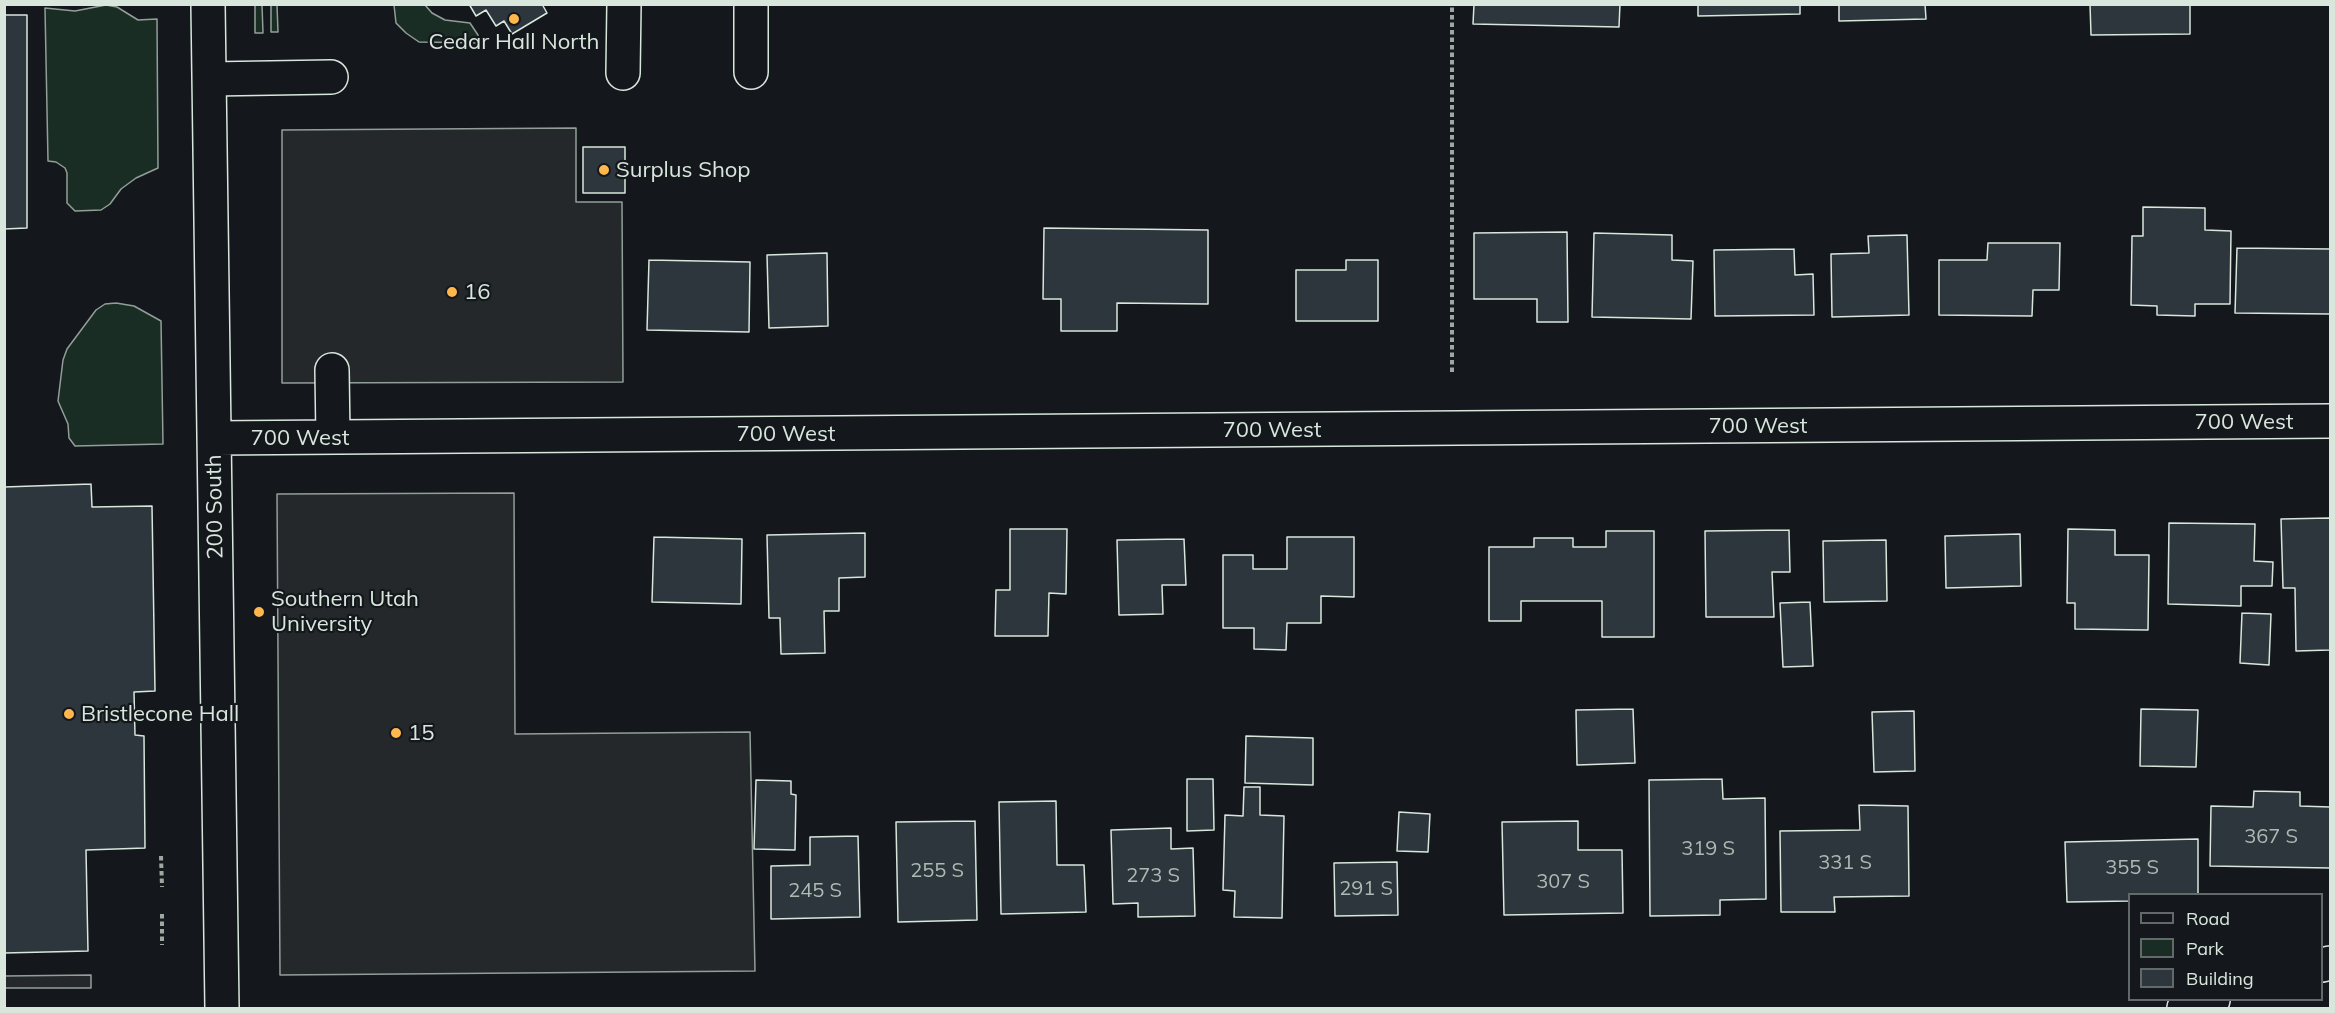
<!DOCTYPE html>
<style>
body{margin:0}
#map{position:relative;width:2335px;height:1013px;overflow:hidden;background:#14181c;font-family:Mulish,sans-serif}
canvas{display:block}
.frame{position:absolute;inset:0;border:6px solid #d8e6dc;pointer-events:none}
.legend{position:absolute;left:2128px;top:893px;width:195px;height:108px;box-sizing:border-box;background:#14181c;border:2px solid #626a69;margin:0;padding:8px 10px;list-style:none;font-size:18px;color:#d8e6dc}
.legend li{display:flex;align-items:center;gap:12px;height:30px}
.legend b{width:30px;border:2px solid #626a69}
</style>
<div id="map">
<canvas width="2335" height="1013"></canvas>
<div class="frame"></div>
<ul class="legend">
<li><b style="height:8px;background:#14181c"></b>Road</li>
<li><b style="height:16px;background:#1a2d24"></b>Park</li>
<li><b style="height:16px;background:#2c363c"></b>Building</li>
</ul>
</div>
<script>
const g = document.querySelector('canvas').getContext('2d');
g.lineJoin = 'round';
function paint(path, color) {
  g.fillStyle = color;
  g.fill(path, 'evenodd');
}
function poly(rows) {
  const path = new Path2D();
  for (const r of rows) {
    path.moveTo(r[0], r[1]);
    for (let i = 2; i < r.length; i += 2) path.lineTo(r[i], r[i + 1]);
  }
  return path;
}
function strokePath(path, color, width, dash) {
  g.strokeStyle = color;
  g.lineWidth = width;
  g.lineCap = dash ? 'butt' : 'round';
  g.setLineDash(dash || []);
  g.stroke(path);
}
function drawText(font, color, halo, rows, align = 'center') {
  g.font = font + ' Mulish,sans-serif';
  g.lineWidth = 4.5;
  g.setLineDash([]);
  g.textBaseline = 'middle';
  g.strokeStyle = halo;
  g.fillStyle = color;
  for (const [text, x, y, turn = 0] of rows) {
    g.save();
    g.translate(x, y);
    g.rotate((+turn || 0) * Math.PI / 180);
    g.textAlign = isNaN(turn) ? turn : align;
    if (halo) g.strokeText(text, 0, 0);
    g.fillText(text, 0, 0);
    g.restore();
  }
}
const green = poly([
 [106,5,117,7,138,20,157,19,158,168,136,178,121,189,110,204,101,210,75,211,67,203,67,173,65,168,56,162,48,161,45,8,75,11,106,5],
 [255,5,262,5,263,33,255,33,255,5],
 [271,5,277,5,278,32,271,32,271,5],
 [394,5,425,5,432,13,445,20,470,23,478,35,480,43,419,42,406,33,396,23,394,5],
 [116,303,134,306,161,321,163,444,75,446,69,438,68,424,58,401,63,360,67,349,96,310,105,304,116,303]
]);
const parking = poly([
 [576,128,576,202,622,202,623,382,282,383,282,130,576,128],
 [514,493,515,734,750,732,755,971,280,975,277,494,514,493],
 [91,975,91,988,5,988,5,976,91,975]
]);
const building = poly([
 [469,4,542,4,547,13,512,34,504,21,496,26,486,10,476,16,469,4],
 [1474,4,1620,4,1619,27,1473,24,1474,4],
 [1698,4,1800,4,1800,14,1698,16,1698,4],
 [1839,4,1925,4,1926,19,1839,21,1839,4],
 [2090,4,2190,4,2190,34,2091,35,2090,4],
 [4,15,27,15,27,228,4,229,4,15],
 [583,147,625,147,625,193,583,193,583,147],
 [2143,207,2205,208,2205,230,2231,231,2230,304,2195,304,2195,316,2157,315,2157,306,2131,305,2132,236,2143,236,2143,207],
 [1044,228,1208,230,1208,304,1117,303,1117,331,1061,331,1061,299,1043,299,1044,228],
 [1567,232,1568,322,1537,322,1537,299,1474,299,1474,233,1567,232],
 [1594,233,1672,235,1672,260,1693,261,1691,319,1592,317,1594,233],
 [1907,235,1909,315,1832,317,1831,254,1869,253,1868,236,1907,235],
 [1988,243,2060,243,2059,290,2033,290,2032,316,1939,315,1939,260,1987,260,1988,243],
 [2237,248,2330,249,2330,314,2235,313,2237,248],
 [1794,249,1795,275,1813,274,1814,315,1715,316,1714,250,1794,249],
 [827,253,828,326,769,328,767,255,827,253],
 [649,260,750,262,749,332,647,330,649,260],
 [1346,260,1378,260,1378,321,1296,321,1296,270,1346,270,1346,260],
 [91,484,92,507,152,506,155,691,134,692,135,735,144,736,145,848,86,850,88,951,4,953,4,487,91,484],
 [2330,518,2330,650,2296,651,2295,588,2283,588,2281,519,2330,518],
 [2169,523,2255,524,2254,561,2273,562,2272,586,2241,586,2241,606,2168,604,2169,523],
 [1010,529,1067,529,1066,594,1049,593,1048,636,995,636,996,590,1010,590,1010,529],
 [2068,529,2115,530,2115,555,2149,555,2148,630,2075,629,2075,603,2067,603,2068,529],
 [1789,530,1790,572,1772,572,1774,617,1706,617,1705,531,1789,530],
 [1606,531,1654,531,1654,637,1602,637,1602,601,1521,601,1521,621,1489,621,1489,547,1534,547,1534,538,1573,538,1573,547,1606,547,1606,531],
 [865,533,865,577,839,578,839,611,824,611,825,653,781,654,780,618,769,618,767,535,865,533],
 [2020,534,2021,586,1946,588,1945,536,2020,534],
 [654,537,742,539,741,604,652,602,654,537],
 [1287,537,1354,537,1354,597,1321,596,1321,623,1287,623,1286,650,1254,649,1254,628,1223,628,1223,555,1253,555,1253,569,1287,569,1287,537],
 [1184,539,1186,585,1162,585,1163,614,1119,615,1117,540,1184,539],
 [1886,540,1887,601,1824,602,1823,541,1886,540],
 [1810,602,1813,666,1783,667,1780,603,1810,602],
 [2242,613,2271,614,2269,665,2240,663,2242,613],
 [1633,709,1635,763,1577,765,1576,710,1633,709],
 [2141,709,2198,710,2196,767,2140,766,2141,709],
 [1914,711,1915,771,1874,772,1872,712,1914,711],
 [1246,736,1313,738,1313,785,1245,783,1246,736],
 [1187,779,1213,779,1214,830,1187,831,1187,779],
 [1722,779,1723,799,1765,798,1766,899,1720,900,1720,915,1650,916,1649,780,1722,779],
 [756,780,791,781,791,794,796,795,795,850,754,849,756,780],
 [1244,787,1260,787,1260,815,1284,816,1282,918,1234,917,1235,891,1223,890,1225,815,1243,816,1244,787],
 [2254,791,2300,792,2300,806,2330,807,2330,868,2210,866,2211,806,2253,807,2254,791],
 [1056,801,1057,865,1084,865,1086,912,1001,914,999,802,1056,801],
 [1859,805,1908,806,1909,896,1834,897,1835,912,1781,912,1780,831,1860,830,1859,805],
 [1399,812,1430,814,1428,852,1397,851,1399,812],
 [975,821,977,920,898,922,896,822,975,821],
 [1578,821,1578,850,1622,850,1623,913,1504,915,1502,822,1578,821],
 [1171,828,1171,849,1193,848,1195,916,1138,917,1138,903,1113,904,1111,830,1171,828],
 [858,836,860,917,771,919,771,866,810,865,810,837,858,836],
 [2198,839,2198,894,2130,894,2130,901,2067,902,2065,842,2198,839],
 [1397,862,1398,915,1335,916,1334,863,1397,862]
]);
const path = poly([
 [1452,372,1452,4],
 [161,856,162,887],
 [162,914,162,945]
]);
const minor = poly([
 [208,4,222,1008],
 [751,4,751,72],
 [623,73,624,4],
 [210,79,331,77],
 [332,370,333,437],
 [214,438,2330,421],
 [2322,965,2330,963],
 [2184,1008,2213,1000]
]);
const markers = [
 [514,19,6,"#ffb74d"],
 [604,170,6,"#ffb74d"],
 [452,292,6,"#ffb74d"],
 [259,612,6,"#ffb74d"],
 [69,714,6,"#ffb74d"],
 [396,733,6,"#ffb74d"]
];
const numberNames = [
 ["367 S",2271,837],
 ["319 S",1708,849],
 ["331 S",1845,863],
 ["355 S",2132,868],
 ["255 S",937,871],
 ["273 S",1153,876],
 ["307 S",1563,882],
 ["291 S",1366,889],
 ["245 S",815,891]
];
const poiNames = [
 ["Cedar Hall North",514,42,"center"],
 ["Surplus Shop",616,170],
 ["16",464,292],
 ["Southern Utah",271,599],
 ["University",271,624],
 ["Bristlecone Hall",81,714],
 ["15",408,733]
];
const streetNames = [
 ["700 West",2244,422],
 ["700 West",1758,426],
 ["700 West",1272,430],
 ["700 West",786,434],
 ["700 West",300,438],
 ["200 South",215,507,-91]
];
paint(green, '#1a2d24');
strokePath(green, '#939e99', 1.5);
paint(parking, '#24282b');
strokePath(parking, '#939e99', 1.5);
paint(building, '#2c363c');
strokePath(building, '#d8e6dc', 1.5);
strokePath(minor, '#d8e6dc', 36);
strokePath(path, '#9da8a2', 4, [4.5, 3]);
strokePath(minor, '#14181c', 33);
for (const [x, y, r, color] of markers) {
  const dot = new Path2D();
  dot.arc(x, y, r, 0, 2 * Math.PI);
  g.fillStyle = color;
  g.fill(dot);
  strokePath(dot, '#14181c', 2);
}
drawText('20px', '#adbab4', null, numberNames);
drawText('22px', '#d8e6dc', '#14181c', poiNames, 'left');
drawText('22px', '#d8e6dc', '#14181c', streetNames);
</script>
